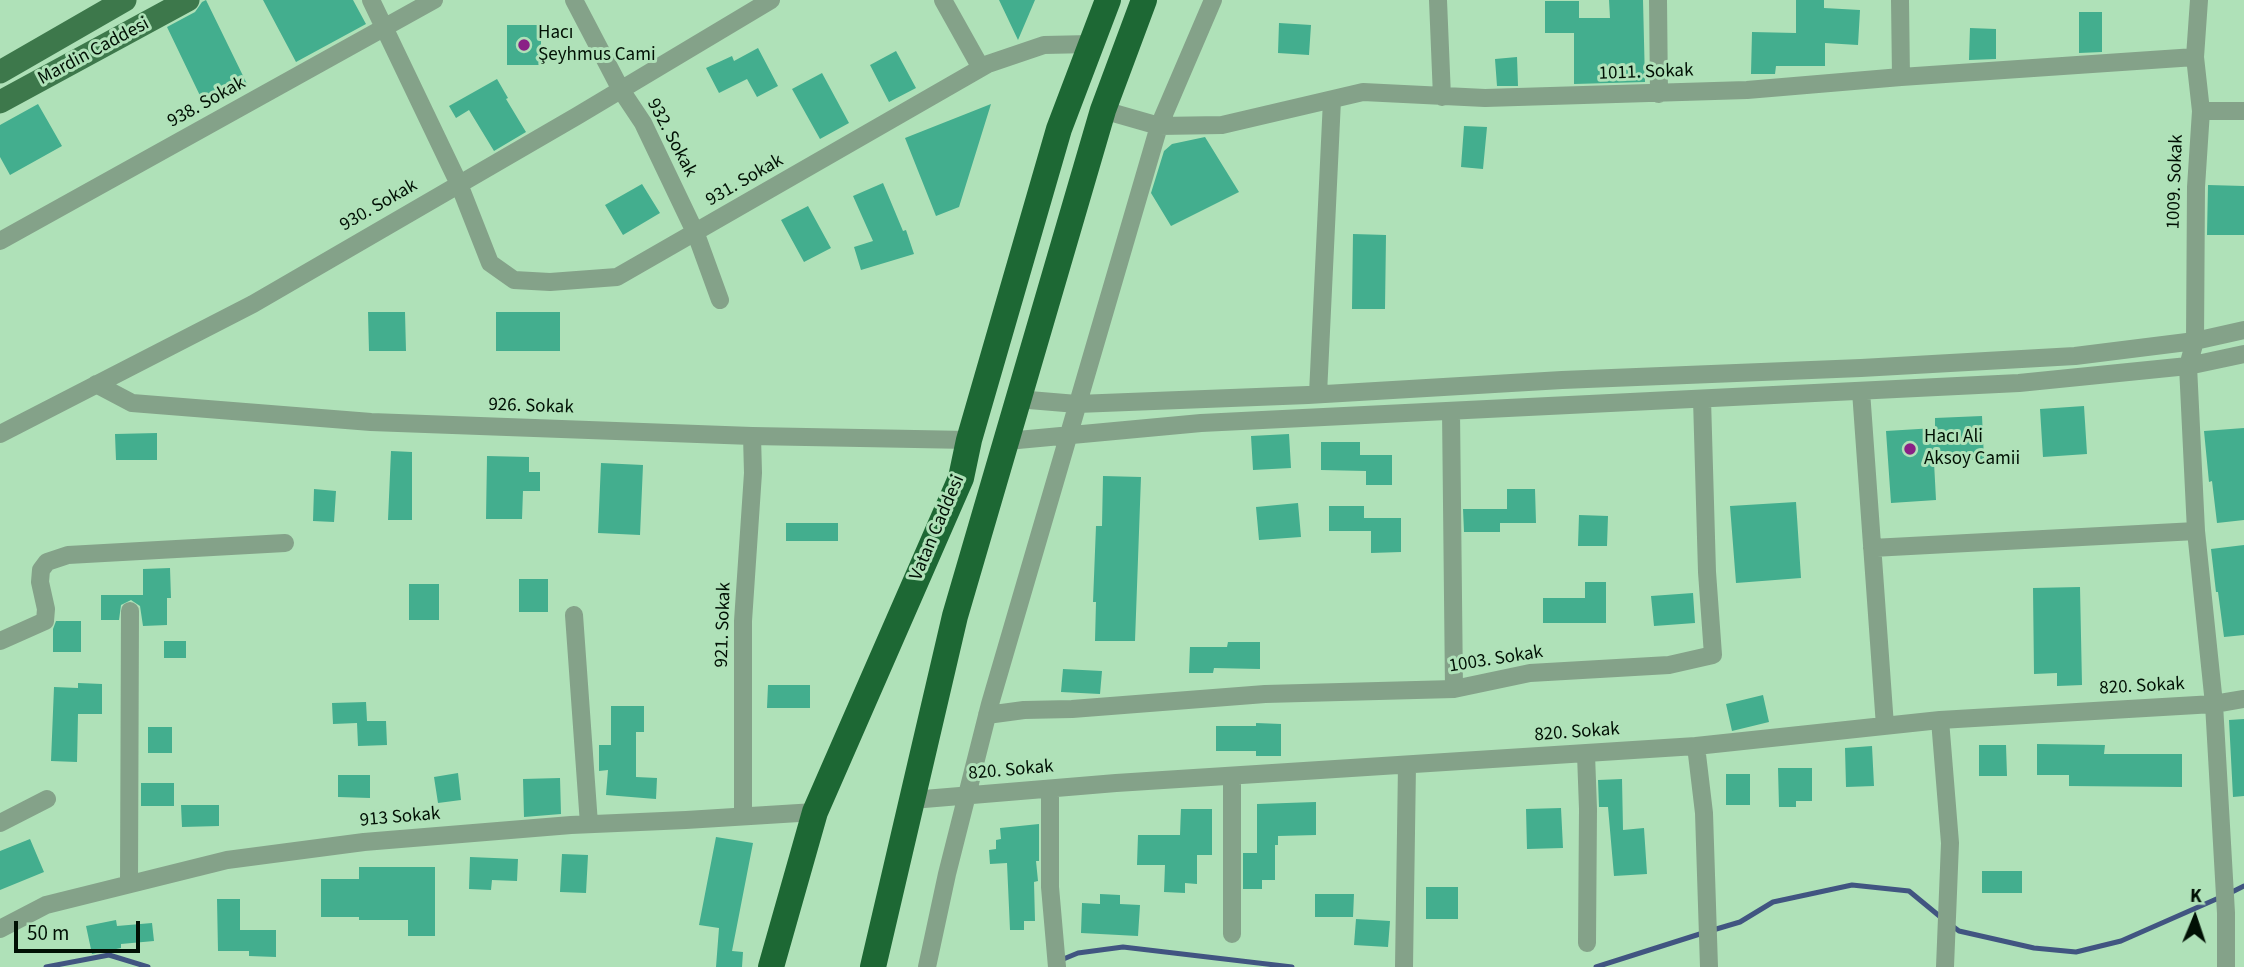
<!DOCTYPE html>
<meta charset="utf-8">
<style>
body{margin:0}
#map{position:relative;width:2244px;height:967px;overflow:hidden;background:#afe1b8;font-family:"Source Sans 3",sans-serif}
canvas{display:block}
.north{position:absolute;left:2160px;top:883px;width:70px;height:70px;-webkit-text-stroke:5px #afe1b8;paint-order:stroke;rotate:2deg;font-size:19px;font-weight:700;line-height:28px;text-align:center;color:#011004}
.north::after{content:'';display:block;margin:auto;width:24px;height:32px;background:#011004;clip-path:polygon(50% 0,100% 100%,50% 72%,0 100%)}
.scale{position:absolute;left:14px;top:921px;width:126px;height:32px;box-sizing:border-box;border:4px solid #011004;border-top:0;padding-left:9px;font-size:21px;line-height:24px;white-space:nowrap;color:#011004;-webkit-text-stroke:5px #afe1b8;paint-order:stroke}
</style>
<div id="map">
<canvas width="2244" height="967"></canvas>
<div class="north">K</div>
<div class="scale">50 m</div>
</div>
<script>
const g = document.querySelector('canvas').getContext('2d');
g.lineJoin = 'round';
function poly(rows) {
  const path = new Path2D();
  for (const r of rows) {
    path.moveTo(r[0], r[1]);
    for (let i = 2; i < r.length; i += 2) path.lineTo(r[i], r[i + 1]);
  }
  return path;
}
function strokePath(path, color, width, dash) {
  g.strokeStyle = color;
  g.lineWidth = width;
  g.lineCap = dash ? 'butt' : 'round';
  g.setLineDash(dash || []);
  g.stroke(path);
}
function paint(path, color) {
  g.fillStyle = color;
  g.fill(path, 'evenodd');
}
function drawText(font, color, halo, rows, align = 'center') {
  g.font = font + ' "Source Sans 3",sans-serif';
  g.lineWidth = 6;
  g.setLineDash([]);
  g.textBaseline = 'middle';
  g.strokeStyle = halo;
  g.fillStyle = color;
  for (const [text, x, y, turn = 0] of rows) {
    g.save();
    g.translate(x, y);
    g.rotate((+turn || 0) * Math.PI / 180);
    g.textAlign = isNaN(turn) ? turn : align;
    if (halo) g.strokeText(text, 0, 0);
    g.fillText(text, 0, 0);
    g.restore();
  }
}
const stream = poly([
 [2230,893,2244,886],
 [1951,925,1959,931,2034,948,2076,952,2121,941,2221,897],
 [1713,930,1740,922,1773,902,1852,885,1909,891,1943,919],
 [1061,960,1078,953,1123,947,1292,967],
 [46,967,109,955,148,967],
 [1596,967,1703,933]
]);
const building = poly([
 [206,0,248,86,205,106,167,27,195,12,202,2],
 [263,0,353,0,366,24,296,62],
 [999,0,1035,0,1018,40],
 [1609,0,1643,0,1645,82,1574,84,1574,33,1545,33,1545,1,1579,1,1579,18,1610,18],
 [1796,0,1824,0,1824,8,1860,10,1858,45,1825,43,1825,66,1776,66,1775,74,1751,74,1752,32,1796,33],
 [2079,12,2102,12,2102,52,2079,53],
 [1279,23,1311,25,1309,55,1278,53],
 [507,25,541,25,541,65,507,65],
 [1970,28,1996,29,1996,59,1969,60],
 [758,48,778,86,757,97,747,79,719,93,706,68,732,56,734,61],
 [896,51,916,88,889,102,870,65],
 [1517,57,1518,86,1497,86,1495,59],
 [822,73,849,123,820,139,792,89],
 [497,79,508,98,506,99,526,132,494,151,469,110,456,118,449,106],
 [38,104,62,146,10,175,0,157,0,125],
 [991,104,959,207,936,216,905,138],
 [1464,126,1487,127,1483,169,1461,167],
 [1205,137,1239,192,1171,226,1151,193,1164,151,1172,144],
 [883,183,903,231,906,230,914,254,861,270,854,247,873,241,853,196],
 [642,184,660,213,623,235,605,205],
 [2208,185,2244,186,2244,235,2207,235],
 [808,206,831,248,804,262,781,220],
 [1353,234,1386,235,1385,309,1352,309],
 [368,312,405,312,406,351,369,351],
 [496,312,560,312,560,351,496,351],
 [2084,406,2087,454,2043,457,2040,409],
 [1982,416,1984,459,1934,462,1936,500,1891,503,1886,431,1935,428,1935,418],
 [2244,428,2244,520,2217,523,2212,481,2209,482,2204,431],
 [157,433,157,460,116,460,115,434],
 [1289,434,1291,468,1253,470,1251,436],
 [1321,442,1360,442,1360,455,1392,455,1392,485,1366,485,1366,471,1321,470],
 [391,451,412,452,412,520,388,520],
 [487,456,529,457,529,472,540,472,540,491,523,491,522,519,486,519],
 [601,463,643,465,640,535,598,533],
 [1103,476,1141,477,1135,641,1095,641,1096,602,1093,602,1096,526,1102,526],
 [314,489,336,491,334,522,313,521],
 [1507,489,1535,489,1536,523,1500,523,1500,532,1464,532,1463,509,1507,509],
 [1796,502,1801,578,1736,583,1730,506],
 [1298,503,1301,537,1259,540,1256,507],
 [1329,506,1364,506,1364,518,1401,518,1401,552,1371,553,1371,531,1329,531],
 [1579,515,1608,516,1607,546,1578,546],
 [786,523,838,523,838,541,786,541],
 [2244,545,2244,635,2224,637,2218,592,2216,592,2211,549],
 [170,568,171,598,167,598,167,625,143,626,140,606,131,600,121,605,119,620,101,620,101,595,143,595,143,569],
 [519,579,548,579,548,612,519,612],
 [1585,582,1606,582,1606,623,1543,623,1543,598,1585,598],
 [409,584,439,584,439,620,409,620],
 [2080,587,2082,685,2057,686,2057,673,2034,674,2033,588],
 [1693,593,1695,623,1654,626,1651,596],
 [56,621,81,621,81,652,53,652,53,629],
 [164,641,186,641,186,658,164,658],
 [1228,642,1260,642,1260,669,1214,668,1213,673,1189,673,1190,647,1227,647],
 [1063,669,1102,671,1100,694,1061,692],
 [78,683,102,684,102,714,78,714,77,762,51,761,54,687,78,688],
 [768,685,810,685,810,708,767,708],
 [1763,695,1769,722,1732,731,1726,704],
 [366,702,367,721,386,721,387,745,358,746,357,723,333,724,332,703],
 [611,706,644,706,644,732,636,732,636,777,657,778,656,799,606,795,608,770,599,771,599,745,611,745],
 [2244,719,2244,796,2233,797,2229,720],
 [1256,723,1281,724,1281,756,1256,756,1256,751,1216,751,1216,726,1256,726],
 [148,727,172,727,172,753,148,753],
 [2037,744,2105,745,2104,754,2182,754,2182,787,2069,786,2069,775,2037,775],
 [1979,745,2006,745,2007,776,1979,776],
 [1872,746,1874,786,1846,787,1845,748],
 [1778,768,1812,768,1812,801,1796,801,1796,807,1779,807],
 [458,773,461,800,438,803,434,777],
 [1726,774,1750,774,1750,805,1726,805],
 [338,775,370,775,370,798,338,797],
 [560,778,561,814,524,817,523,779],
 [1622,779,1623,830,1644,828,1647,874,1614,876,1608,807,1599,807,1598,780],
 [141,783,174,783,174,806,141,806],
 [1316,802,1316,835,1278,836,1278,845,1275,845,1275,880,1262,880,1262,889,1243,889,1243,853,1257,853,1257,804],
 [181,805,219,805,219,826,182,827],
 [1561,808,1563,848,1527,849,1526,809],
 [1181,809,1212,809,1212,855,1197,855,1197,884,1185,883,1185,893,1164,892,1165,865,1137,865,1138,835,1180,835],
 [1039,824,1039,861,1036,861,1038,881,1034,882,1035,921,1024,921,1024,930,1010,930,1007,863,990,864,989,850,996,849,996,840,1001,839,1000,828],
 [716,837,753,843,732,951,743,952,742,967,716,967,719,928,699,925],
 [30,839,44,872,0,890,0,851],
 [562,854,588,855,586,893,560,892],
 [470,857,518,859,517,881,492,880,491,890,469,889],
 [359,867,435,867,435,936,408,936,408,920,359,920,359,917,321,917,321,879,359,879],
 [1982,871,2022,871,2022,893,1982,893],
 [1426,887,1458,887,1458,919,1426,919],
 [1100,894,1120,895,1120,904,1140,905,1138,936,1081,933,1082,903,1100,904],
 [1315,894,1354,894,1353,917,1315,917],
 [217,899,240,899,240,930,276,930,276,957,249,956,249,951,218,951],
 [1356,919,1390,921,1388,947,1354,945],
 [116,920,117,926,152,923,154,941,121,944,121,948,92,954,86,926]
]);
const minor = poly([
 [371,0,459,184,490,263,514,280,550,282,617,277,988,64,1044,45,1091,44],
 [574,0,621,90,643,123,696,234,720,300],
 [943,0,981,68],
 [1438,0,1442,97],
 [1658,0,1659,94],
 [1900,0,1901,77],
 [2199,0,2195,57,2201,111,2196,187,2195,341,2188,366,2196,531,2214,704,2226,913,2226,967],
 [1103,110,1159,126,1222,125,1363,92,1485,98,1747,90,1901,77,2195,57],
 [2201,111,2244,111],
 [0,241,434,0],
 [96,384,132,403,371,422,752,436,969,440],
 [1861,391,1885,726],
 [1318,394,1332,100],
 [1017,399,1077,404,1308,395,1562,380,1861,368,2075,356,2195,341,2244,330],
 [1451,411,1454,689],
 [0,434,253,304,577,116,771,0],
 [1007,441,1201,423,2019,383,2188,366,2244,354],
 [1872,548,2196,531],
 [574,615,589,824],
 [0,641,45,621,46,609,40,582,41,570,47,562,68,555,285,543],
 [987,715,1024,710,1072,709,1265,694,1454,689,1530,673,1669,665,1713,655,1707,572,1702,399],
 [1940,720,1950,843,1945,967],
 [1696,746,1704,813,1709,967],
 [1586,754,1588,809,1587,943],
 [1050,789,1050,887,1057,967],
 [912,800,1116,783,1696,746,1940,720,2214,704,2244,699],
 [743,815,743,621,753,473,752,436],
 [0,823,47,799],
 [129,884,130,611],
 [0,929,46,905,227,860,364,842,571,825,686,820,815,812],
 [1232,934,1232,777],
 [927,967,947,874,990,704,1159,126,1213,0],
 [1404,967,1407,765]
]);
const major = poly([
 [0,72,125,0],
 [0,102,188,0]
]);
const highway = poly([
 [771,967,815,812,961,478,969,440,1059,129,1108,0],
 [873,967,955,616,1103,110,1144,0]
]);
const markers = [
 [524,45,7,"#8a2186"],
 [1910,449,7,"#8a2186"]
];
const poiNames = [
 ["Hacı",538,34],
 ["Şeyhmus Cami",538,56],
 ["Hacı Ali",1924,438],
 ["Aksoy Camii",1924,460]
];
const streetNames = [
 ["Mardin Caddesi",94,52,-28],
 ["1011. Sokak",1646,73,-2],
 ["938. Sokak",207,103,-29],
 ["932. Sokak",671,138,62],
 ["931. Sokak",745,181,-30],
 ["1009. Sokak",2176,182,-88],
 ["930. Sokak",379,206,-30],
 ["926. Sokak",531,407,2],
 ["Vatan Caddesi",938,528,-67],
 ["921. Sokak",724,625,-88],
 ["1003. Sokak",1496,660,-9],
 ["820. Sokak",2142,687,-3],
 ["820. Sokak",1577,733,-4],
 ["820. Sokak",1011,771,-5],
 ["913 Sokak",400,818,-5]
];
strokePath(stream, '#415581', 5);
paint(building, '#43ae8e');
strokePath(minor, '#84a289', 18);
strokePath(major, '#3d784b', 23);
strokePath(highway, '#1d6834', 26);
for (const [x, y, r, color] of markers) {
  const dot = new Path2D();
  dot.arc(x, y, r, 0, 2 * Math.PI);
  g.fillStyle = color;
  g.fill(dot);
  strokePath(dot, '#afe1b8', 2.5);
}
drawText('19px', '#011004', '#afe1b8', poiNames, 'left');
drawText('19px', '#011004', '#afe1b8', streetNames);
</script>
